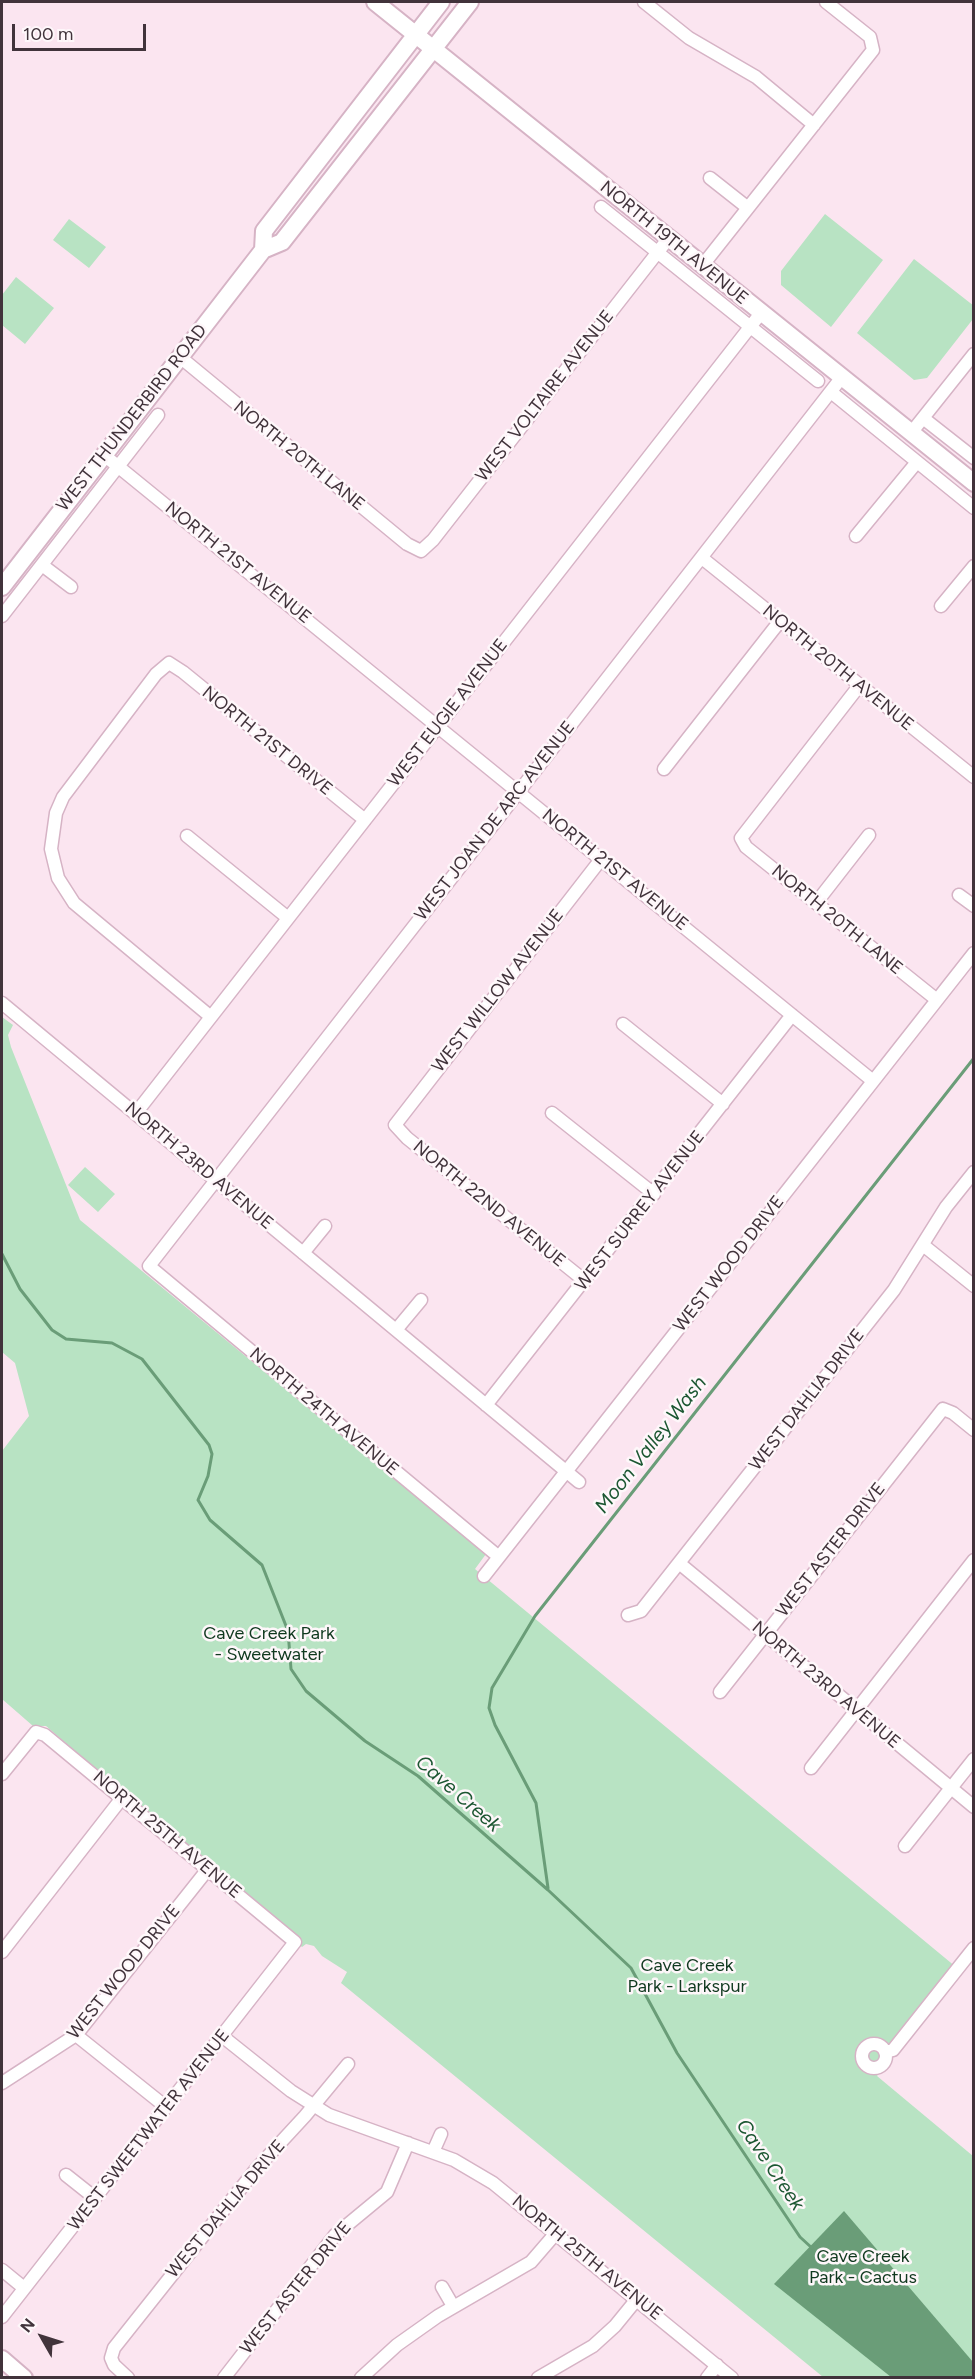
<!DOCTYPE html>
<style>
body{margin:0}
#map{position:relative;width:975px;height:2379px;overflow:hidden;background:#fbe5f0;font-family:Figtree,sans-serif}
canvas{display:block}
.frame{position:absolute;inset:0;border:3px solid #41333b;pointer-events:none}
.north{position:absolute;left:12px;top:2307px;width:60px;height:60px;-webkit-text-stroke:4px #fef7fa;paint-order:stroke;rotate:309deg;font-size:16px;font-weight:700;line-height:24px;text-align:center;color:#41333b}
.north::after{content:'';display:block;margin:auto;width:21px;height:27px;background:#41333b;clip-path:polygon(50% 0,100% 100%,50% 72%,0 100%)}
.scale{position:absolute;left:12px;top:24px;width:134px;height:27px;box-sizing:border-box;border:3px solid #41333b;border-top:0;padding-left:8px;font-size:18px;line-height:21px;white-space:nowrap;color:#41333b;-webkit-text-stroke:4px #fef7fa;paint-order:stroke}
</style>
<div id="map">
<canvas width="975" height="2379"></canvas>
<div class="frame"></div>
<div class="north">N</div>
<div class="scale">100 m</div>
</div>
<script>
const g = document.querySelector('canvas').getContext('2d');
g.lineJoin = 'round';
function paint(path, color) {
  g.fillStyle = color;
  g.fill(path, 'evenodd');
}
function poly(rows) {
  const path = new Path2D();
  for (const r of rows) {
    if (r.length === 3) {
      path.moveTo(r[0] + r[2], r[1]);
      path.arc(r[0], r[1], r[2], 0, 2 * Math.PI);
      continue;
    }
    path.moveTo(r[0], r[1]);
    for (let i = 2; i < r.length; i += 2) path.lineTo(r[i], r[i + 1]);
  }
  return path;
}
function strokePath(path, color, width, dash) {
  g.strokeStyle = color;
  g.lineWidth = width;
  g.lineCap = dash ? 'butt' : 'round';
  g.setLineDash(dash || []);
  g.stroke(path);
}
function drawText(font, color, halo, rows, align = 'center') {
  g.font = font + ' Figtree,sans-serif';
  g.lineWidth = 5;
  g.setLineDash([]);
  g.textBaseline = 'middle';
  g.strokeStyle = halo;
  g.fillStyle = color;
  for (const [text, x, y, turn = 0] of rows) {
    g.save();
    g.translate(x, y);
    g.rotate((+turn || 0) * Math.PI / 180);
    g.textAlign = isNaN(turn) ? turn : align;
    if (halo) g.strokeText(text, 0, 0);
    g.fillText(text, 0, 0);
    g.restore();
  }
}
const green = poly([
 [825,214,883,260,831,327,781,285,781,271],
 [69,219,106,247,89,268,53,240],
 [914,259,974,306,973,319,927,378,914,380,857,333],
 [16,277,54,308,25,344,2,325,2,295],
 [2,1017,13,1025,8,1035,11,1047,80,1220,486,1554,475,1569,962,1972,877,2076,973,2156,973,2377,823,2377,341,1983,347,1972,322,1956,314,1946,306,1944,302,1947,46,1726,33,1726,2,1699,2,1451,29,1416,15,1363,2,1352],
 [85,1167,115,1194,98,1212,68,1185]
]);
const water = poly([
 [844,2211,973,2362,973,2377,891,2377,774,2284]
]);
const stream = poly([
 [2,1254,20,1289,52,1330,66,1339,112,1343,142,1359,209,1445,212,1454,208,1476,198,1500,210,1520,262,1565,288,1631,291,1669,306,1691,365,1741,418,1776,548,1890,631,1968,677,2053,800,2237,812,2248],
 [548,1888,536,1803,495,1725,489,1708,492,1688,535,1616,974,1058]
]);
const minor = poly([
 [644,2,689,38,756,77,814,125],
 [710,178,748,208],
 [601,207,818,381],
 [702,266,873,50,870,37,826,2],
 [180,357,407,544,421,551,433,540,668,239],
 [831,392,974,508],
 [923,418,974,458],
 [911,433,974,354],
 [104,455,873,1081],
 [856,536,917,462],
 [702,558,974,777],
 [42,565,71,587],
 [941,606,974,566],
 [2,616,158,415],
 [859,686,741,838,746,847,937,1000],
 [664,769,780,621],
 [187,836,288,918],
 [959,895,974,906],
 [816,903,869,835],
 [2,1003,579,1482],
 [211,1017,74,903,58,878,51,849,56,813,63,797,156,674,169,663,183,672,365,820],
 [623,1024,723,1104],
 [136,1113,761,313],
 [552,1113,654,1194],
 [923,1245,974,1286],
 [303,1253,325,1226],
 [585,1281,407,1138,395,1125,602,858],
 [396,1330,421,1300],
 [486,1405,792,1015],
 [499,1557,149,1266,842,377],
 [679,1563,974,1807],
 [484,1576,974,953],
 [628,1615,641,1611,894,1290,946,1207,974,1172],
 [720,1692,943,1409,953,1413,974,1430],
 [811,1768,974,1560],
 [2,1774,36,1732,45,1735,295,1942,2,2317],
 [905,1846,974,1759],
 [2,1952,122,1798],
 [76,2035,166,2107],
 [222,2036,291,2091,329,2115,454,2160,493,2183,732,2378],
 [874,2056,12],
 [885,2052,893,2050,974,1948],
 [2,2083,76,2035,208,1869],
 [433,2152,441,2134],
 [66,2175,95,2198],
 [2,2270,24,2288],
 [442,2287,453,2306],
 [128,2378,114,2365,111,2358,114,2348,257,2168,305,2116,348,2064],
 [224,2378,335,2235,387,2192,408,2143],
 [361,2378,397,2345,438,2316,531,2262,556,2233],
 [538,2378,593,2346,615,2326,637,2299],
 [707,2378,717,2365]
]);
const major = poly([
 [375,2,974,483],
 [263,250,264,231,441,2],
 [2,587,263,250,282,242,470,2],
 [2,2359,24,2378]
]);
const streetNames = [
 ["NORTH 19TH AVENUE",674,243,39],
 ["WEST VOLTAIRE AVENUE",545,396,-52],
 ["WEST THUNDERBIRD ROAD",132,418,-52],
 ["NORTH 20TH LANE",299,456,39],
 ["NORTH 21ST AVENUE",238,563,39],
 ["NORTH 20TH AVENUE",838,668,39],
 ["WEST EUGIE AVENUE",448,713,-52],
 ["NORTH 21ST DRIVE",267,741,39],
 ["WEST JOAN DE ARC AVENUE",495,821,-52],
 ["NORTH 21ST AVENUE",615,870,39],
 ["NORTH 20TH LANE",837,920,39],
 ["WEST WILLOW AVENUE",498,991,-52],
 ["NORTH 23RD AVENUE",199,1166,40],
 ["NORTH 22ND AVENUE",489,1204,39],
 ["WEST SURREY AVENUE",640,1211,-52],
 ["WEST WOOD DRIVE",729,1264,-52],
 ["WEST DAHLIA DRIVE",807,1400,-52],
 ["NORTH 24TH AVENUE",324,1412,40],
 ["WEST ASTER DRIVE",831,1550,-52],
 ["NORTH 23RD AVENUE",826,1685,40],
 ["NORTH 25TH AVENUE",167,1835,40],
 ["WEST WOOD DRIVE",124,1972,-51],
 ["WEST SWEETWATER AVENUE",149,2130,-52],
 ["WEST DAHLIA DRIVE",226,2209,-50],
 ["NORTH 25TH AVENUE",587,2258,39],
 ["WEST ASTER DRIVE",296,2288,-51]
];
const parkNames = [
 ["Cave Creek Park",269,1634],
 ["- Sweetwater",269,1655],
 ["Cave Creek",687,1966],
 ["Park - Larkspur",687,1987],
 ["Cave Creek",863,2257],
 ["Park - Cactus",863,2278]
];
const waterNames = [
 ["Moon Valley Wash",651,1445,-52],
 ["Cave Creek",458,1794,41],
 ["Cave Creek",770,2165,56]
];
paint(green, '#b8e3c3');
paint(water, '#6a9d78');
strokePath(stream, '#6a9d78', 3);
strokePath(minor, '#d6b3c5', 15);
strokePath(major, '#d6b3c5', 20);
strokePath(minor, '#fff', 12);
strokePath(major, '#fff', 16);
drawText('18px', '#41333b', '#fef7fa', streetNames);
drawText('18px', '#10391f', '#fef7fa', parkNames);
drawText('italic 20px', '#1c5732', '#fef7fa', waterNames);
</script>
